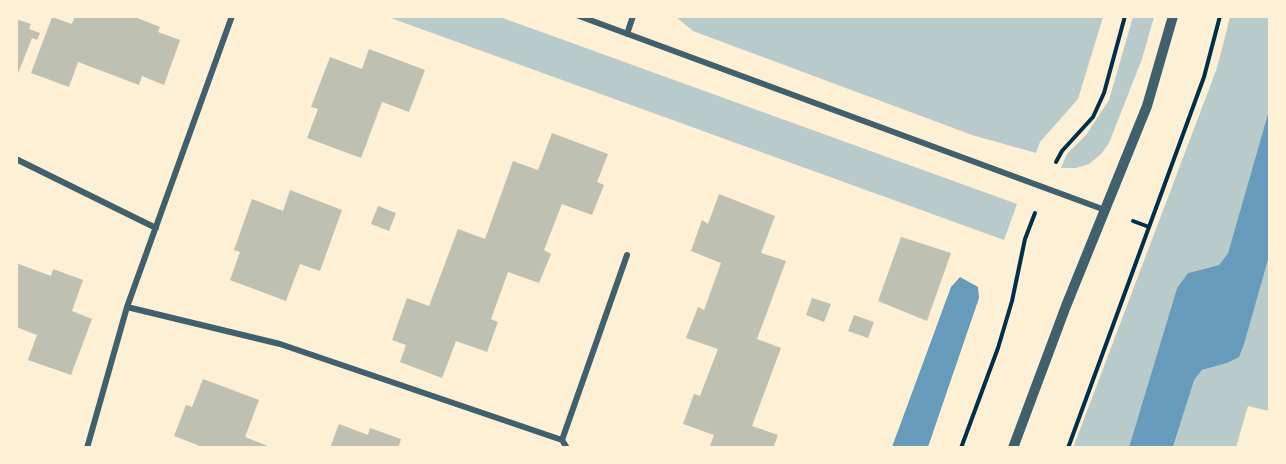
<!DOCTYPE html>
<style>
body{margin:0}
#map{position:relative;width:1286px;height:464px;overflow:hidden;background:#fdf0d5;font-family:Overpass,sans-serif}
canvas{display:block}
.frame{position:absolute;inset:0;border:18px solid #fdf0d5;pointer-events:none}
</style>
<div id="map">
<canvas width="1286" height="464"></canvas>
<div class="frame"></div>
</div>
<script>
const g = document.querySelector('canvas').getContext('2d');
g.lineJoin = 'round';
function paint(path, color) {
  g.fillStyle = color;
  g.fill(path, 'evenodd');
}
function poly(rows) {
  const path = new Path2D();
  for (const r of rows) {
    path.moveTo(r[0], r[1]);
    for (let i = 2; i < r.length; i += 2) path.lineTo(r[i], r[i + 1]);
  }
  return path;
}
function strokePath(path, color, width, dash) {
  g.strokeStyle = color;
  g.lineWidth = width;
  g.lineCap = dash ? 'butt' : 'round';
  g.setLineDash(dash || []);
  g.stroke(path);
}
const green = poly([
 [388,17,500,17,1017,204,1004,240],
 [676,17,1103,17,1078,99,1040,142,1036,153,972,135,693,31],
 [1133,17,1154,17,1142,59,1109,143,1101,154,1089,164,1076,168,1061,168,1067,154,1086,135,1109,100],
 [1230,17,1269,17,1269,110,1228,253,1219,265,1188,273,1177,288,1129,447,1073,448,1217,68],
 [1269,256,1269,411,1248,406,1236,447,1173,448,1193,380,1202,370,1227,363,1239,356]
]);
const water = poly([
 [1269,110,1269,256,1244,344,1239,357,1227,363,1202,370,1194,380,1173,447,1129,447,1177,288,1188,273,1219,265,1228,253],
 [960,277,978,287,979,298,929,444,928,447,892,447,951,287]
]);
const building = poly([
 [75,16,132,16,160,27,158,32,180,40,164,85,142,76,139,85,78,62,69,87,31,73,52,17,72,24],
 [16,19,31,24,29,29,40,33,37,40,32,38,17,76],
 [369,49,425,70,409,112,382,102,361,158,307,138,318,109,311,107,330,57,362,69],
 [552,133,608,154,597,182,604,185,592,215,562,204,544,250,551,254,539,283,508,272,491,319,498,322,487,352,456,341,442,378,400,362,406,345,392,340,407,298,429,306,458,229,485,239,513,161,538,170],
 [290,190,342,210,320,271,300,264,286,301,230,280,240,252,234,250,252,199,283,211],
 [719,194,775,216,761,253,786,261,757,339,781,348,752,426,778,435,773,448,709,448,714,435,683,424,694,394,700,396,718,349,686,338,698,307,704,310,721,263,691,251,702,220,708,224],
 [378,206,396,213,389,231,371,224],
 [901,237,951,253,927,321,878,301],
 [16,263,51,276,53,269,83,280,72,311,92,319,71,375,28,360,37,335,16,327],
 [812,298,831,304,824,322,806,315],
 [854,315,874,322,868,338,848,331],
 [203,379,259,400,245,437,273,448,205,448,174,436,186,405,192,407],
 [339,424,368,435,370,428,401,439,398,448,330,448]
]);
const path = poly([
 [1056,162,1062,151,1093,117,1104,93,1125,16],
 [1133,221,1149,227],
 [961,448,998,348,1012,301,1025,239,1035,213],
 [1068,448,1204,77,1220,16]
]);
const minor = poly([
 [579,16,1105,210],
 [627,34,633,16],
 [16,159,156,228],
 [127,307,280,344,562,440,567,448],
 [562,440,627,255],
 [87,448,127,307,232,16]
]);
const tertiary = poly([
 [1013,448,1066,306,1147,106,1173,16]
]);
paint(green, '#b9caca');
paint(water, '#669bbc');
paint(building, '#bec0b2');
strokePath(path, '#003049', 4);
strokePath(minor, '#3f606c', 6);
strokePath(tertiary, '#3f606c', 10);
</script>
